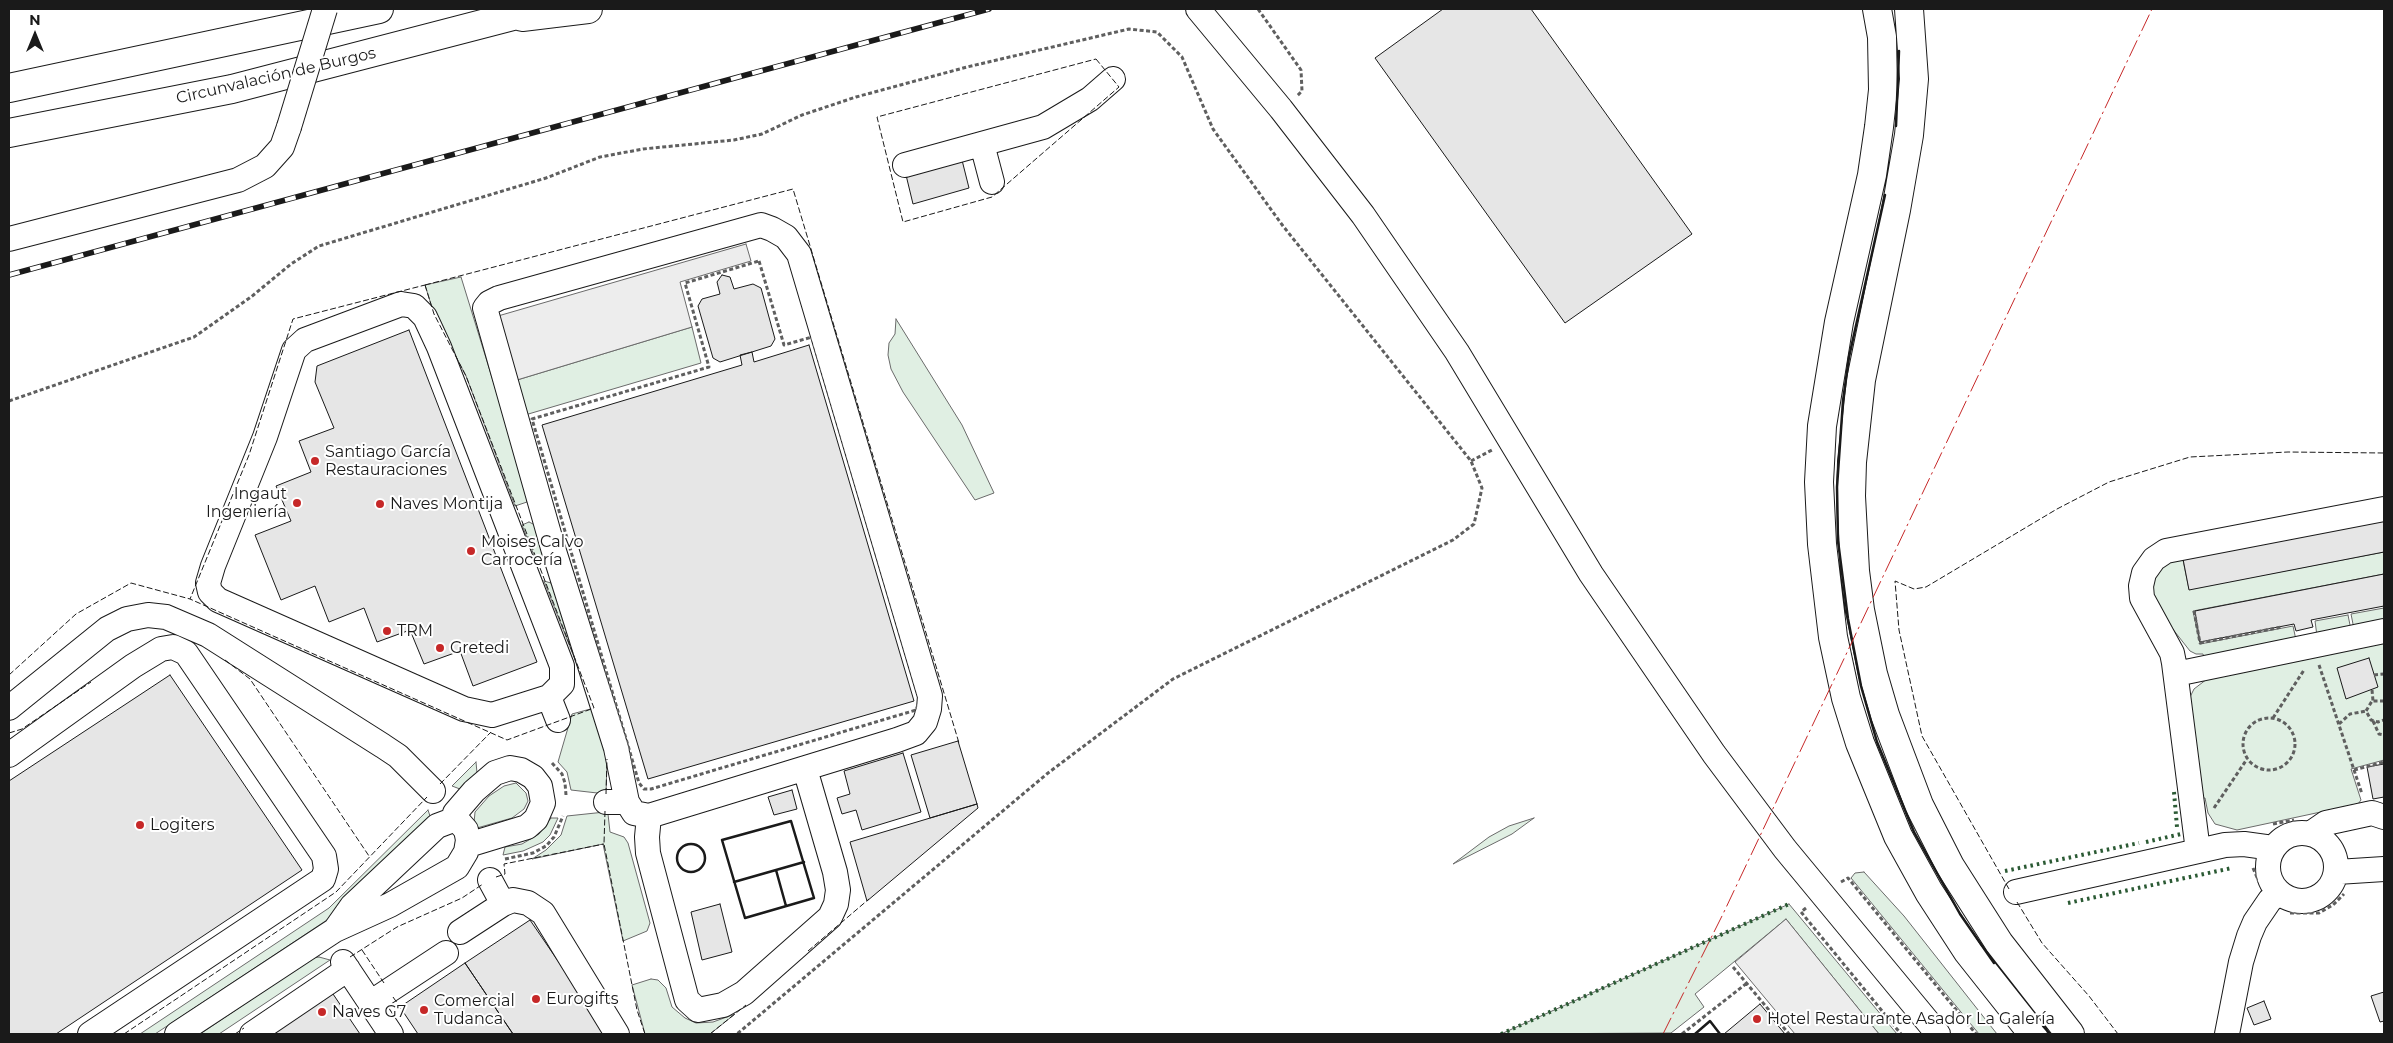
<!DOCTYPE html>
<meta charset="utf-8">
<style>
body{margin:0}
#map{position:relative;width:2393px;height:1043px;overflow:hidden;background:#fff;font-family:Montserrat,sans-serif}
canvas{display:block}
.frame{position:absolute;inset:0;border:10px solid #1a1a1a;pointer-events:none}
.north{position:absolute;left:10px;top:10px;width:50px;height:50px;-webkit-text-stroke:4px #fff;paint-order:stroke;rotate:0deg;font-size:14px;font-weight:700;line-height:20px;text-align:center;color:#1a1a1a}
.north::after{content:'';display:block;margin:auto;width:18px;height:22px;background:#1a1a1a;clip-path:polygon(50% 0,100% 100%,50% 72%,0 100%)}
</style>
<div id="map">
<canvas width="2393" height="1043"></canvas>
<div class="frame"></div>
<div class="north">N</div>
</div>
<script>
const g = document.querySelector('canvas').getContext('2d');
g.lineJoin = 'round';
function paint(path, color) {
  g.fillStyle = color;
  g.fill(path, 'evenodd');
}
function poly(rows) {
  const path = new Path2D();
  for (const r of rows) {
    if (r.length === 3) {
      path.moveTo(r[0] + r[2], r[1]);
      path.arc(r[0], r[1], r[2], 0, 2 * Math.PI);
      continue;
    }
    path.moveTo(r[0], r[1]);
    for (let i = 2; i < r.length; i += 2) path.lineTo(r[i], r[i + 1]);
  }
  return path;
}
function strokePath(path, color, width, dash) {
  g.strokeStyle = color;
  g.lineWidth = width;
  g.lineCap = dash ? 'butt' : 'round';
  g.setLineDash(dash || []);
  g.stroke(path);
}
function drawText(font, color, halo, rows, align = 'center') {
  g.font = font + ' Montserrat,sans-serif';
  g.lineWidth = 4;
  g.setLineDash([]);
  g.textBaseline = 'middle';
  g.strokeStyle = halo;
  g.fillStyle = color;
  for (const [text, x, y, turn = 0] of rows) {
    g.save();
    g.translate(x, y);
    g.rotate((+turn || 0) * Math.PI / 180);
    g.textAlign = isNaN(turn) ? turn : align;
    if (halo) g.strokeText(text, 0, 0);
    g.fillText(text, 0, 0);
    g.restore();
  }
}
const green = poly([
 [461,277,527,491,527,502,515,506,466,376,434,314,425,285,461,277],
 [896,319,962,425,994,493,975,500,903,392,891,369,888,355,889,343,895,334,896,319],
 [692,327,701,363,525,415,517,380,692,327],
 [529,522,535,525,545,556,543,560,537,563,522,525,529,522],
 [2384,552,2384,574,2193,611,2200,644,2293,626,2296,640,2204,658,2203,654,2196,654,2190,651,2153,604,2152,586,2157,571,2170,559,2183,560,2189,589,2384,552],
 [544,581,551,583,555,589,594,708,607,761,606,794,571,790,567,772,558,762,572,714,594,708,544,581],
 [2384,608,2384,624,2354,629,2351,614,2384,608],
 [2348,615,2351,630,2317,636,2315,621,2348,615],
 [2384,640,2384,760,2351,769,2361,800,2358,804,2237,830,2215,824,2208,813,2205,798,2201,798,2188,701,2194,689,2207,679,2384,640],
 [476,762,477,773,460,789,452,786,476,762],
 [516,783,526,793,528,801,524,809,512,818,477,828,474,823,475,812,489,796,504,786,516,783],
 [428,810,431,819,330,918,155,1034,140,1034,329,908,428,810],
 [605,812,608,814,610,832,624,837,628,843,650,923,647,931,623,941,603,844,532,859,546,850,561,835,567,816,605,812],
 [551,818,558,818,550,835,543,842,523,851,503,855,505,847,522,844,539,834,551,818],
 [1534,818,1512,834,1453,864,1489,837,1509,826,1534,818],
 [1864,872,1904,916,1997,1034,1979,1034,1851,878,1855,873,1864,872],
 [1789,904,1897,1034,1879,1034,1786,919,1695,994,1704,1007,1671,1033,1501,1034,1789,904],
 [319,957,330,960,219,1034,200,1034,313,958,319,957],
 [651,979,658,980,666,988,672,1007,685,1018,696,1023,713,1022,735,1014,710,1034,645,1034,632,985,651,979]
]);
const parking = poly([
 [746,244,751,261,680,282,692,327,517,380,498,316,746,244],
 [1786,919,1879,1034,1795,1034,1735,962,1786,919]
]);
const building = poly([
 [1443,9,1531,9,1692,234,1565,323,1375,58,1443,9],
 [962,160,969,188,913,204,906,175,962,160],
 [722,275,730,277,734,289,753,284,761,288,775,339,771,346,720,362,713,358,698,306,702,299,720,294,717,282,722,275],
 [409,330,537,662,473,686,460,651,424,664,410,630,377,642,364,608,329,622,315,586,281,600,255,535,291,521,276,486,311,472,299,441,334,428,315,382,317,366,409,330],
 [809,345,914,701,648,779,542,425,742,365,740,355,752,352,754,362,809,345],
 [2384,520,2384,552,2189,590,2183,559,2384,520],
 [2384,574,2384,606,2311,620,2313,627,2296,631,2294,624,2200,642,2195,611,2384,574],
 [2369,658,2378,687,2346,699,2337,668,2369,658],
 [170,675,302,870,56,1034,9,1034,9,781,170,675],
 [958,741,977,804,930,818,911,755,958,741],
 [903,753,921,812,862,830,856,810,842,814,837,798,850,794,844,771,903,753],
 [2384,764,2384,797,2373,799,2367,767,2384,764],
 [792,790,797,809,774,815,768,797,792,790],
 [977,804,978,808,867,901,850,842,977,804],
 [720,904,732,952,702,960,691,912,720,904],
 [530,920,608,1034,513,1034,465,963,530,920],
 [465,963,513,1034,418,1034,400,1007,465,963],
 [331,991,360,1034,266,1034,331,991],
 [2384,992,2384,1021,2380,1022,2371,996,2384,992],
 [2264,1001,2271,1019,2254,1025,2247,1008,2264,1001],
 [1760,1004,1785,1034,1724,1034,1760,1004]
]);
const path = poly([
 [1258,9,1301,70,1302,91,1297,96],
 [759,261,784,345,812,337,920,700,916,710,651,789,644,789,639,783,532,419,709,367,685,283,759,261],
 [9,401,194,337,251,297,291,264,319,246,546,178,600,157,643,149,734,140,762,134,802,115,856,97,967,67,1129,29,1157,32,1182,57,1213,129,1283,226,1471,461,1482,488,1474,524,1453,540,1173,679,1048,773,737,1034],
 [1471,461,1492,450],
 [2194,611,2200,643,2282,627],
 [2319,665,2362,794],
 [2374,675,2384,674],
 [2372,690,2373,701],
 [2384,701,2372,701,2366,711,2371,720,2378,722,2384,720],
 [2269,744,26],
 [2273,718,2304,670],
 [2373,721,2379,734,2384,735],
 [2339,724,2350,714,2366,711],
 [552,763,562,774,565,783,566,795],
 [2354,770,2384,762],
 [2214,808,2247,759],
 [2273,824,2294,820],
 [505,859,533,853,546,846,554,837,563,816],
 [2253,868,2259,882],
 [1841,882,1848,878,1976,1034],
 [1806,908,1801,912,1901,1034],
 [2290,913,2319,913,2333,905,2344,894],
 [1733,967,1789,1034],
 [1682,1034,1747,983]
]);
const minor = poly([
 [1198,9,1281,109,1363,215,1457,352,1591,574,1714,754,1785,849,1938,1034],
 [982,144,992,182],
 [905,165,1043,127,1090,99,1113,79],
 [9,239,238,180,265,166,282,147,289,127],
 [401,304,414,306,425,317,439,347,562,666,562,684,549,697,492,715,464,709,218,600,210,592,208,583,213,566,265,437,294,350,305,340,401,304],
 [2176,674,2384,631],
 [549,697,558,720],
 [9,708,107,629,127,619,148,615,166,617,208,635,383,746,398,756,433,791],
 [9,755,133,666,161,649,173,647,186,653,324,856,326,869,323,879,90,1034],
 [606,802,627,802,634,813,649,816,897,740,916,733,925,722,929,709,930,696,799,254,786,237,772,229,761,225,499,298,489,303,485,308,553,548,616,748,627,802],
 [649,816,647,837,648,853,687,1000,698,1010,723,1005,744,993,830,917,836,904,838,890,835,872,805,769],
 [453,820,455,813,474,791,495,773,510,768,521,770,533,777,540,786,543,803,536,819,527,827,468,845],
 [2302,867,34],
 [2310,834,2326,823,2372,813,2384,817],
 [2198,851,2174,663,2172,653,2142,598,2141,586,2144,573,2154,559,2166,551,2384,509],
 [2337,872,2384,869],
 [490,880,503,904,513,900,528,903,543,913,617,1034],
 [2016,892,2225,845,2244,844,2273,848],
 [460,932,503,904],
 [343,962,391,1034],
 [370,1003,446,953],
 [177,1034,335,930,390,905,457,867,466,852,468,840,466,830,459,822,453,820,437,826,352,906,335,930],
 [252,1034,348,969],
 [2227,1034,2241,962,2249,936,2255,922,2270,900,2280,893]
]);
const major = poly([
 [1877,9,1882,37,1883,90,1879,127,1872,175,1839,322,1822,426,1819,482,1822,544,1833,637,1846,698,1860,743,1898,836,1929,892,1968,952,2033,1034],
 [1909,9,1914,79,1909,135,1896,210,1861,380,1852,462,1851,496,1855,571,1860,610,1873,674,1885,715,1919,805,1950,866,1999,943,2070,1034]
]);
const highway = poly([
 [522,17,588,9],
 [9,88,379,9],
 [9,133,232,89,540,9]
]);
const rail = poly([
 [9,275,989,9]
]);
const minorBridge = poly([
 [289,127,325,9]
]);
const hedge = poly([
 [2174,792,2177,827],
 [2146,842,2181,834],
 [2005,871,2139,843],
 [2068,903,2232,868],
 [1501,1034,1789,904]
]);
const fence = poly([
 [1096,59,1119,87,992,197,903,222,877,117,1096,59],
 [425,285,793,189,959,743],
 [425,285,434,314,466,376,594,708,507,740,190,599,249,455,293,319,425,285],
 [225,660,250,679,369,856],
 [9,675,76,614,131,583,190,599],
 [9,733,22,729,91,682],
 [440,784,491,732],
 [606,794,607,759],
 [605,811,604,844,637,1010,645,1034],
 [496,877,505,874,504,864,604,844],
 [2009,889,1922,736,1899,630,1895,581,1914,589,1926,587,2057,509,2109,482,2190,457,2288,452,2384,453],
 [2017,902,2042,943,2089,996,2118,1034],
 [362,950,384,983],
 [808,951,869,899],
 [350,957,397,927,462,898,483,884],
 [393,997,400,1007],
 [124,1034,336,892,427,797],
 [235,1034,244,1028],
 [710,1034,746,1005]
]);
const wall = poly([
 [1896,126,1899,51],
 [1885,195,1849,357,1843,401,1837,487,1838,541,1848,619,1861,686,1877,742,1914,832,1960,914,1994,963],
 [791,821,814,898,745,918,722,840,791,821],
 [691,858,14],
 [776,870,786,906],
 [734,882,804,862],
 [2043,1026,2050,1034],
 [1695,1034,1710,1021,1720,1034]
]);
const power = poly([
 [1663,1034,1723,914,2152,9]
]);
const markers = [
 [315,461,5,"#c62828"],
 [297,503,5,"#c62828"],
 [380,504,5,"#c62828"],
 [471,551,5,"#c62828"],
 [387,631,5,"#c62828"],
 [440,648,5,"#c62828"],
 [140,825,5,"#c62828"],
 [536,999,5,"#c62828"],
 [424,1010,5,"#c62828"],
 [322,1012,5,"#c62828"],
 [1757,1019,5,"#c62828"]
];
const streetNames = [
 ["Circunvalación de Burgos",276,76,-13]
];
const poiNames = [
 ["Santiago García",325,452],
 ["Restauraciones",325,470],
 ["Ingaut",287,494,"right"],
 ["Ingeniería",287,512,"right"],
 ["Naves Montija",390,504],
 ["Moises Calvo",481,542],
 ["Carrocería",481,560],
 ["TRM",397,631],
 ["Gretedi",450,648],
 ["Logiters",150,825],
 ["Eurogifts",546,999],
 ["Comercial",434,1001],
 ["Tudanca",434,1019],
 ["Naves G7",332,1012],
 ["Hotel Restaurante Asador La Galería",1767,1019]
];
paint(green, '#e0efe3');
strokePath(green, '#6a6a6a', 1);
paint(parking, '#ededed');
strokePath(parking, '#6a6a6a', 1);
paint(building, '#e6e6e6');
strokePath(building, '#1a1a1a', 1);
strokePath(minor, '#1a1a1a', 26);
strokePath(major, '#1a1a1a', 30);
strokePath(highway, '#1a1a1a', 30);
strokePath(path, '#5f5f5f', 3, [4, 2.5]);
strokePath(minor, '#fff', 24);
strokePath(major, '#fff', 28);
strokePath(highway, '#fff', 28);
strokePath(rail, '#1a1a1a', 5.5);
strokePath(rail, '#fff', 4, [11]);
strokePath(minorBridge, '#1a1a1a', 26, []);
strokePath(minorBridge, '#fff', 24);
strokePath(hedge, '#2b5a34', 4, [2.5, 4]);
strokePath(fence, '#1a1a1a', 1, [6, 2.5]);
strokePath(wall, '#1a1a1a', 2.5);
strokePath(power, '#c62828', 1, [18, 4, 2.5, 4]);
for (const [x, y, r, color] of markers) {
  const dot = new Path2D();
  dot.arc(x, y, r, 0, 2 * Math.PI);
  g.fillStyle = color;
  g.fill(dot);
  strokePath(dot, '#fff', 2);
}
drawText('16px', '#1a1a1a', '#fff', streetNames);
drawText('16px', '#1a1a1a', '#fff', poiNames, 'left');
</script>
